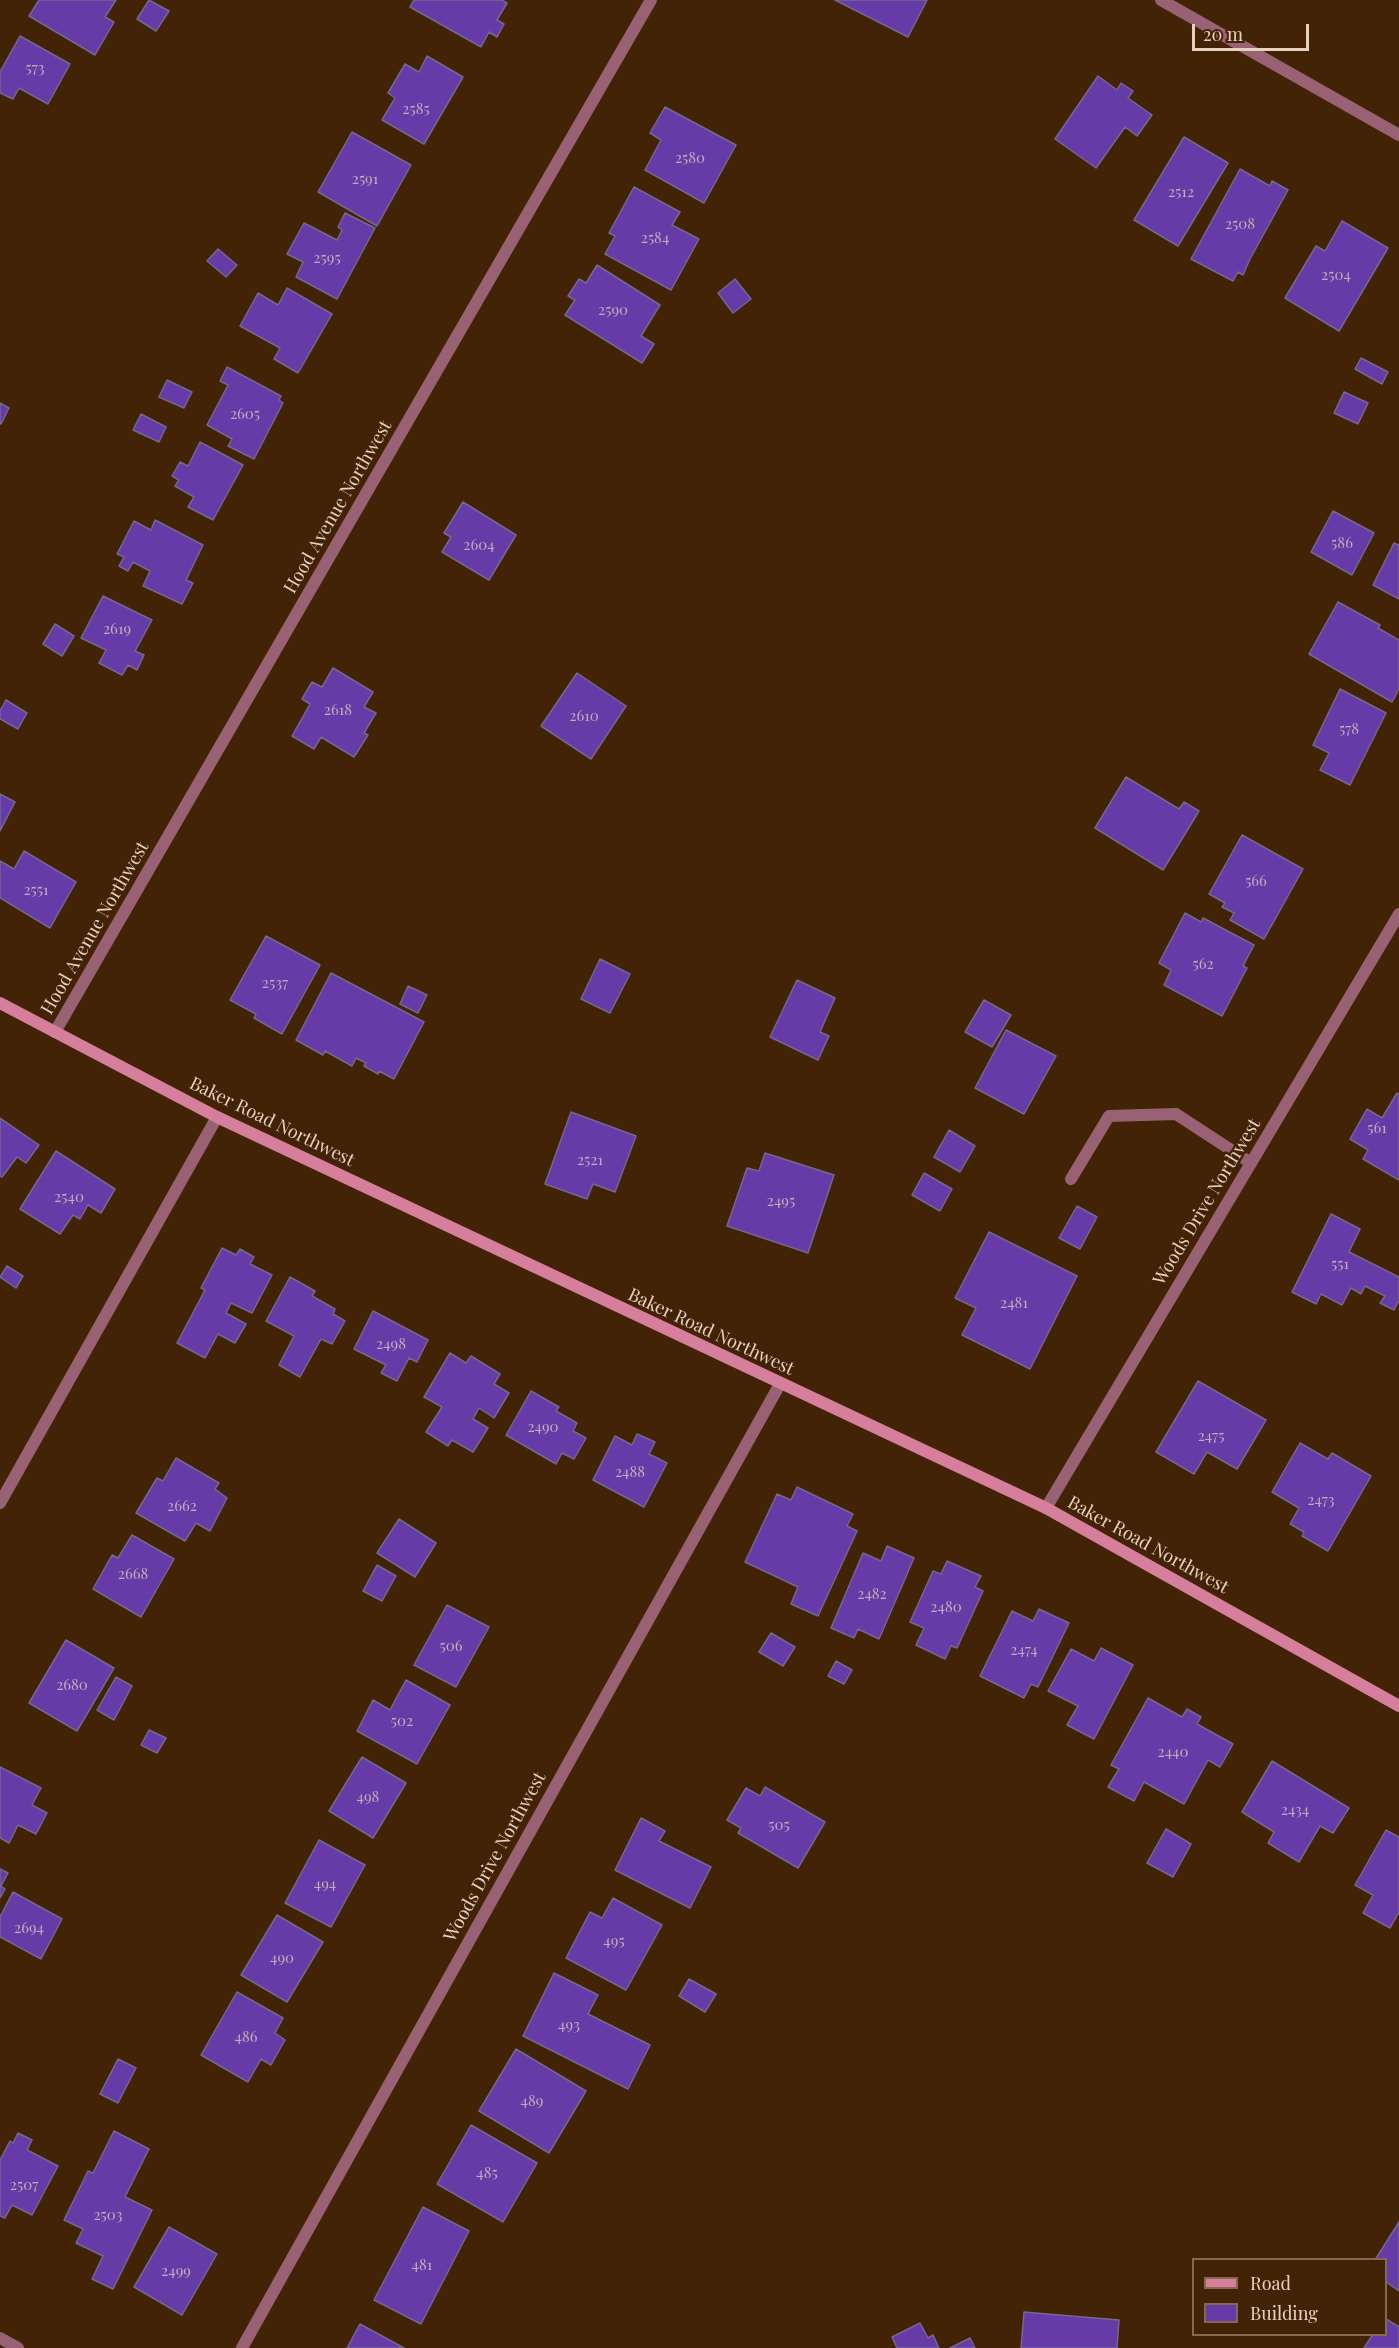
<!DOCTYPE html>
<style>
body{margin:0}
#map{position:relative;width:1399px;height:2348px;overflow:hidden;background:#432305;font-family:"Playfair Display",serif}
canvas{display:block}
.legend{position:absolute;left:1192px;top:2258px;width:195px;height:78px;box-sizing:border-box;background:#432305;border:2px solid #846950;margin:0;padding:8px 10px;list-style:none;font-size:18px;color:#e6d1c1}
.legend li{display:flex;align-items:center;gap:12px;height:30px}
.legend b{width:30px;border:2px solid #846950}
.scale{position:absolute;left:1192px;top:24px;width:117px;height:27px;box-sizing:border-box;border:3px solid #e6d1c1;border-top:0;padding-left:8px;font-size:18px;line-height:21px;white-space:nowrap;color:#e6d1c1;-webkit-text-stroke:4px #432305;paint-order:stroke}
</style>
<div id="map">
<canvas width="1399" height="2348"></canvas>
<ul class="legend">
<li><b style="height:8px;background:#d67f9d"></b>Road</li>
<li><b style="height:16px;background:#673ba7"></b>Building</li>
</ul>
<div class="scale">20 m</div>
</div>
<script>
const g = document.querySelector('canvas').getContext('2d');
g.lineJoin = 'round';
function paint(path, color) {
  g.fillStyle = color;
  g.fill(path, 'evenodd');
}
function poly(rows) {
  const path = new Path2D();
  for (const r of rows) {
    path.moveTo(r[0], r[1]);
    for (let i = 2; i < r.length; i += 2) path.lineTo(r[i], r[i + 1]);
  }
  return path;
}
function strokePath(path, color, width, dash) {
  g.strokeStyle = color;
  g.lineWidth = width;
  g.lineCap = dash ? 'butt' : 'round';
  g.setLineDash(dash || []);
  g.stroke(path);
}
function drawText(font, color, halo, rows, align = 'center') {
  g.font = font + ' "Playfair Display",serif';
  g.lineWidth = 5;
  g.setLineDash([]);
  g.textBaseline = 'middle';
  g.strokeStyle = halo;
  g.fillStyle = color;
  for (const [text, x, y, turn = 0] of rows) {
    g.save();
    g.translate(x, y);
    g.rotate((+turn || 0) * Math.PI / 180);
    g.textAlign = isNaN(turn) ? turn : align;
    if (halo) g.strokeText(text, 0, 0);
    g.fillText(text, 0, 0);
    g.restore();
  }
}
const building = poly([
 [39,0,116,0,105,17,114,22,95,55,29,16,39,0],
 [149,0,169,11,156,31,137,19,149,0],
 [414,0,502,0,507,3,497,20,504,24,497,37,489,32,481,47,410,7,414,0],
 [835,0,927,0,908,37,835,0],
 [20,36,70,64,48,104,19,88,13,99,0,93,0,72,20,36],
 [427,56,463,77,424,144,382,120,395,98,388,93,405,64,419,72,427,56],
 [1098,76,1117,90,1121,83,1133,91,1128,98,1152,115,1137,136,1125,127,1096,168,1055,139,1098,76],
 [665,107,736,145,704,203,645,170,661,140,650,133,665,107],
 [352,132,411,165,377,226,318,192,352,132],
 [1184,137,1228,163,1178,246,1134,220,1184,137],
 [1240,169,1270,186,1272,181,1288,190,1250,259,1243,275,1238,272,1233,281,1191,259,1240,169],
 [634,187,680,212,672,225,699,239,671,290,605,254,615,236,609,233,634,187],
 [345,213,375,228,337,299,296,277,303,262,287,254,304,223,337,240,342,230,338,227,345,213],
 [1342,221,1388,248,1339,331,1285,298,1316,246,1325,251,1342,221],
 [218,249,237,265,226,277,207,261,218,249],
 [597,265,660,305,641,336,654,344,642,363,565,315,575,300,568,296,579,279,586,283,597,265],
 [735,279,751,299,733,313,718,293,735,279],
 [287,288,332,314,298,373,274,359,280,348,240,326,258,293,278,305,287,288],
 [1361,358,1388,372,1382,384,1355,369,1361,358],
 [227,367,281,396,279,400,283,403,254,459,228,446,232,439,207,425,228,385,220,381,227,367],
 [167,380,192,392,184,408,159,397,167,380],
 [1344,392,1368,403,1358,424,1334,413,1344,392],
 [0,403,9,408,1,424,0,424,0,403],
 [141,414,166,427,159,442,133,430,141,414],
 [200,442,243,465,213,520,188,507,194,497,175,486,179,480,172,476,180,462,188,466,200,442],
 [463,502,516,535,489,580,442,552,451,537,444,533,463,502],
 [1333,511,1374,533,1352,575,1311,552,1333,511],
 [155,520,203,545,186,580,193,583,182,604,143,586,150,571,133,562,128,571,119,566,124,557,117,554,134,521,151,530,155,520],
 [1394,543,1399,545,1399,599,1373,585,1394,543],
 [103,596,152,620,135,651,144,655,137,670,128,665,122,675,99,663,106,650,81,638,103,596],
 [1338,602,1380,625,1378,628,1399,640,1399,689,1392,702,1309,654,1338,602],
 [55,624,74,636,62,656,43,644,55,624],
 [333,668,373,692,364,707,376,713,364,733,368,735,354,757,321,737,314,749,292,736,310,704,302,699,312,682,322,687,333,668],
 [577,673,626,706,591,759,541,726,577,673],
 [1340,689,1386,713,1350,785,1320,770,1329,753,1313,745,1340,689],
 [6,700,27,713,18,729,0,719,0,711,6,700],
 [1126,777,1179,809,1184,802,1199,811,1163,870,1095,828,1126,777],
 [0,794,15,802,0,831,0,794],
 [1242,835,1303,869,1264,939,1230,920,1234,913,1222,907,1225,903,1209,894,1242,835],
 [24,851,76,882,50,928,0,898,0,861,14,869,24,851],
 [1185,913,1201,922,1203,918,1254,945,1243,966,1247,968,1222,1016,1164,985,1171,970,1159,963,1185,913],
 [266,936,320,965,282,1034,254,1018,256,1014,230,1000,266,936],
 [600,959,630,974,610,1013,581,999,600,959],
 [331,973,424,1022,394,1079,379,1071,378,1074,364,1066,366,1063,356,1058,352,1066,325,1051,323,1055,296,1040,331,973],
 [797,980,835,998,820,1032,829,1036,818,1060,770,1037,797,980],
 [408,986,427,995,418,1013,400,1004,408,986],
 [984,1000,1011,1015,992,1047,965,1032,984,1000],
 [1006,1030,1056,1056,1024,1114,975,1088,1006,1030],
 [1397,1093,1399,1094,1399,1180,1363,1159,1368,1150,1350,1139,1367,1109,1382,1118,1397,1093],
 [571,1112,636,1136,615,1192,593,1184,587,1199,545,1184,571,1112],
 [0,1118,39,1145,26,1163,17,1157,2,1177,0,1176,0,1118],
 [949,1130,975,1146,960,1172,934,1157,949,1130],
 [56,1151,115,1189,101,1213,88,1205,80,1219,73,1215,60,1234,20,1209,56,1151],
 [765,1153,834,1175,808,1253,727,1226,747,1168,759,1171,765,1153],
 [924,1173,952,1189,940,1211,912,1195,924,1173],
 [1077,1206,1097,1217,1080,1249,1059,1238,1077,1206],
 [1331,1214,1360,1229,1349,1252,1399,1277,1399,1300,1394,1310,1380,1303,1385,1296,1365,1286,1361,1294,1351,1288,1342,1305,1321,1294,1316,1304,1292,1292,1331,1214],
 [989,1232,1077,1276,1030,1369,962,1335,976,1308,955,1298,989,1232],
 [222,1248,236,1255,240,1249,254,1257,250,1264,272,1275,252,1313,231,1303,226,1313,246,1324,235,1343,218,1334,205,1358,177,1343,205,1290,201,1288,222,1248],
 [7,1266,23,1276,16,1288,0,1277,7,1266],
 [290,1277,315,1291,312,1296,335,1309,333,1314,345,1321,332,1344,321,1339,300,1377,279,1365,294,1336,266,1321,290,1277],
 [373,1311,428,1340,417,1362,409,1358,397,1381,381,1373,386,1365,354,1349,373,1311],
 [450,1353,466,1363,471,1356,500,1374,494,1384,509,1393,494,1418,479,1408,473,1419,488,1428,473,1452,452,1440,448,1446,426,1432,442,1407,424,1397,450,1353],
 [1198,1381,1266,1420,1237,1469,1207,1452,1194,1474,1156,1452,1198,1381],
 [531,1391,559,1407,556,1411,577,1423,573,1431,586,1438,574,1459,562,1453,556,1464,506,1435,531,1391],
 [637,1434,655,1442,649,1454,667,1463,644,1507,593,1480,615,1436,632,1445,637,1434],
 [1300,1443,1328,1459,1332,1453,1371,1476,1328,1551,1302,1536,1304,1532,1290,1524,1299,1508,1272,1492,1300,1443],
 [176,1458,219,1483,215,1489,227,1498,210,1531,196,1523,185,1541,136,1513,157,1478,163,1481,176,1458],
 [797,1487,853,1514,847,1526,857,1531,818,1616,791,1604,798,1587,745,1562,777,1494,791,1500,797,1487],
 [399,1519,436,1543,415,1577,377,1553,399,1519],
 [132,1535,174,1559,141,1617,93,1589,112,1555,118,1558,132,1535],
 [887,1546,914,1558,879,1639,858,1629,854,1638,831,1628,863,1553,881,1561,887,1546],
 [947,1561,981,1576,975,1587,983,1591,957,1648,951,1646,945,1659,916,1645,924,1628,910,1622,933,1571,941,1574,947,1561],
 [377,1565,396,1576,382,1601,363,1591,377,1565],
 [447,1605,489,1627,456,1687,414,1665,447,1605],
 [1039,1609,1069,1623,1038,1687,1031,1684,1024,1698,980,1676,1012,1611,1033,1621,1039,1609],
 [771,1633,795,1647,783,1666,759,1652,771,1633],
 [66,1640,114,1668,77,1731,29,1703,66,1640],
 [1101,1648,1133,1665,1094,1739,1067,1725,1078,1706,1048,1691,1071,1649,1094,1661,1101,1648],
 [836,1661,852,1670,844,1684,828,1676,836,1661],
 [116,1677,132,1686,114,1720,97,1710,116,1677],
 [406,1680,450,1705,417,1764,357,1731,373,1700,390,1710,406,1680],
 [1148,1698,1182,1717,1187,1709,1201,1717,1197,1724,1233,1744,1220,1767,1208,1760,1184,1804,1144,1782,1134,1801,1108,1787,1119,1769,1111,1765,1148,1698],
 [149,1730,166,1738,157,1753,141,1745,149,1730],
 [362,1757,406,1783,373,1838,329,1811,362,1757],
 [1272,1761,1349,1808,1333,1833,1320,1826,1299,1862,1268,1843,1274,1832,1242,1812,1272,1761],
 [0,1767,41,1788,32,1805,47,1813,36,1834,18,1825,9,1843,0,1838,0,1767],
 [765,1787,825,1822,798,1868,738,1833,741,1828,727,1820,746,1788,760,1796,765,1787],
 [641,1818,665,1831,659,1841,711,1867,690,1908,615,1870,641,1818],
 [1166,1829,1191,1844,1173,1877,1147,1863,1166,1829],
 [1386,1830,1399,1837,1399,1912,1390,1928,1363,1913,1373,1895,1355,1885,1386,1830],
 [319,1840,365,1865,331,1927,285,1903,319,1840],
 [0,1869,8,1873,1,1886,5,1889,0,1898,0,1869],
 [13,1892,62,1919,41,1959,0,1937,0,1917,13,1892],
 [613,1898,662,1925,626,1990,566,1958,590,1912,602,1918,613,1898],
 [277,1915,323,1942,287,2002,241,1975,277,1915],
 [554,1973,598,1995,588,2014,650,2045,628,2089,523,2036,554,1973],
 [689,1979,716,1994,705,2012,679,1996,689,1979],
 [237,1992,283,2018,275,2033,285,2040,271,2065,261,2059,248,2082,201,2055,237,1992],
 [516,2049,586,2091,549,2153,479,2111,516,2049],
 [118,2059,136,2068,118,2103,100,2094,118,2059],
 [471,2125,537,2163,503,2222,437,2184,471,2125],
 [114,2131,149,2149,125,2197,152,2210,113,2289,92,2279,103,2256,76,2243,83,2229,64,2220,88,2171,93,2173,114,2131],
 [18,2133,32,2140,27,2150,58,2166,32,2215,12,2205,5,2218,0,2216,0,2160,10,2141,13,2143,18,2133],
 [423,2207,469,2231,421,2324,374,2300,423,2207],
 [1399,2222,1399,2291,1386,2282,1386,2260,1375,2260,1399,2222],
 [169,2227,217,2254,182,2315,134,2287,169,2227],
 [1024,2312,1119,2320,1117,2348,1021,2348,1024,2312],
 [1386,2319,1399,2327,1399,2348,1364,2348,1373,2334,1386,2334,1386,2319],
 [920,2323,928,2338,933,2335,939,2348,897,2348,892,2337,920,2323],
 [360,2324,404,2348,347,2348,360,2324],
 [970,2338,975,2348,950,2348,970,2338]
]);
const lane = poly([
 [1071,1179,1109,1116,1176,1114,1251,1163]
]);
const street = poly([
 [1161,0,1399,135],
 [55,1032,651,0],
 [0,1503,217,1117],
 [1046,1508,1399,914],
 [0,2338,18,2348],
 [242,2348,780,1384]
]);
const secondary = poly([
 [0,1003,217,1117,1046,1508,1399,1706]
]);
const numberNames = [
 ["573",35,68],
 ["2585",416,109],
 ["2580",690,158],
 ["2591",365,179],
 ["2512",1181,192],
 ["2508",1240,224],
 ["2584",655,238],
 ["2595",327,258],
 ["2504",1336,275],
 ["2590",613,310],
 ["2605",245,414],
 ["586",1342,543],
 ["2604",479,545],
 ["2619",117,629],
 ["2618",338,710],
 ["2610",584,716],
 ["578",1349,729],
 ["566",1256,881],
 ["2551",36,890],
 ["562",1203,964],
 ["2537",275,983],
 ["561",1377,1128],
 ["2521",590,1160],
 ["2540",69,1197],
 ["2495",781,1201],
 ["551",1340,1264],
 ["2481",1014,1303],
 ["2498",391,1344],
 ["2490",543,1427],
 ["2475",1211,1436],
 ["2488",630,1472],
 ["2473",1321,1500],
 ["2662",182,1506],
 ["2668",133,1574],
 ["2482",872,1594],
 ["2480",946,1607],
 ["506",451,1646],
 ["2474",1024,1650],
 ["2680",72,1685],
 ["502",402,1721],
 ["2440",1173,1752],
 ["498",368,1797],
 ["2434",1295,1810],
 ["505",779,1825],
 ["494",325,1884],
 ["2694",29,1928],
 ["495",614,1941],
 ["490",282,1958],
 ["493",569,2025],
 ["486",246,2037],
 ["489",532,2101],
 ["485",487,2173],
 ["2507",24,2185],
 ["2503",108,2215],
 ["481",422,2265],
 ["2499",176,2271]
];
const streetNames = [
 ["Hood Avenue Northwest",338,507,-60],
 ["Hood Avenue Northwest",95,928,-60],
 ["Baker Road Northwest",272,1122,26],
 ["Woods Drive Northwest",1207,1202,-59],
 ["Baker Road Northwest",711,1332,25],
 ["Baker Road Northwest",1148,1545,29],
 ["Woods Drive Northwest",495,1857,-61]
];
paint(building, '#673ba7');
strokePath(building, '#746790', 1.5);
strokePath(lane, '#996274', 12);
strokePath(street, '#996274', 12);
strokePath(secondary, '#d67f9d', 12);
drawText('15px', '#c6acba', null, numberNames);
drawText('18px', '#e6d1c1', '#432305', streetNames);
</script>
